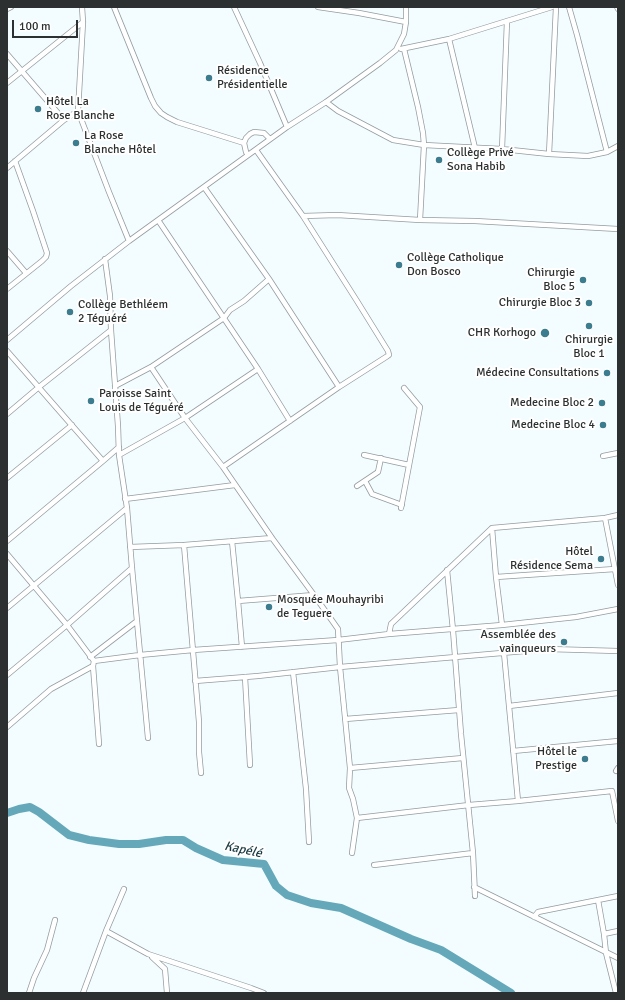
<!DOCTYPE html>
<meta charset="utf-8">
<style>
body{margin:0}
#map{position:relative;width:625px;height:1000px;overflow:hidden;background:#f3fcff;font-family:Signika,sans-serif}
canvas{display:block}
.frame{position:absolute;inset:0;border:8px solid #2c3030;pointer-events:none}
.scale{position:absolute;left:12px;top:20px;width:66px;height:18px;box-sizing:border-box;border:2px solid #2c3030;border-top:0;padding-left:5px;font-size:12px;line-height:14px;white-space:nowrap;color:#2c3030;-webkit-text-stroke:3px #fff;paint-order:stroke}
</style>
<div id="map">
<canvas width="625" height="1000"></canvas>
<div class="frame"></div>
<div class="scale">100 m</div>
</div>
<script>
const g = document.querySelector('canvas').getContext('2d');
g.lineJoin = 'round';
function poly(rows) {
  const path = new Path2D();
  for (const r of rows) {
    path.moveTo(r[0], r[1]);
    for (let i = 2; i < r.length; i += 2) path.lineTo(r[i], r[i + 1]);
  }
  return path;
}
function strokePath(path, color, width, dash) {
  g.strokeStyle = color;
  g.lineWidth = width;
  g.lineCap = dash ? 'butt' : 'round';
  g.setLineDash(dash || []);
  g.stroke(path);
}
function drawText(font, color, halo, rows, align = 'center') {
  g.font = font + ' Signika,sans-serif';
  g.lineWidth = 4;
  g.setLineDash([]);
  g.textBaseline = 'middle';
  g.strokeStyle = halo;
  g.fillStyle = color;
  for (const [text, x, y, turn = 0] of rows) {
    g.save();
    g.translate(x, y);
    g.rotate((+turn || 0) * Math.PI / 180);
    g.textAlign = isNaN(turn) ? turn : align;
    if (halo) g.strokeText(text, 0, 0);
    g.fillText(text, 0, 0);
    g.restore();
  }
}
const river = poly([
 [7,813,19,809,30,807,39,812,69,835,89,840,119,844,139,844,166,840,183,840,196,848,223,860,264,864,276,886,287,895,311,903,341,908,411,939,441,950,511,993]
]);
const minor = poly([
 [82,7,83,22,78,111,109,192,129,241],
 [114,7,151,98,155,106,161,113,167,117,177,122,244,143],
 [234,7,260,63,287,127],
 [318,7,359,13,406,22],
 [569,7,577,35,607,152],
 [617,7,618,9],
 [7,9,11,7],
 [449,39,475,148],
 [401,49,449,39,552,7],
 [404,49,418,107,423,133,424,145,420,220],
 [7,54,64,120],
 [7,83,83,22],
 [326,102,338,111,393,140,424,145,502,149,549,154,588,156,607,152,618,146],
 [502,149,507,21],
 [256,150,303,216,337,215,420,220,475,221,618,229],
 [549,154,556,7],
 [248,155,246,152,244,143,246,138,250,134,254,132,264,133,270,139],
 [7,168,64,120,78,111],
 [204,187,269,279,339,387],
 [158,220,258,369,290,421],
 [7,251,26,273],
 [105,259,110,296,111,330,118,426,119,455,127,508,132,568,148,738],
 [7,289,42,261,46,257,47,253,33,211,15,161],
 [7,340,71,286,129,241,287,127,326,102,380,63,396,50,404,34,406,22,406,7],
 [7,351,103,461],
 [151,367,185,418,223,467,272,538,314,595,338,629,340,667,350,768,349,788,353,799,357,818,352,853],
 [115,386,151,367,224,318,230,310,244,301,269,279],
 [7,414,39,387,111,330],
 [119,455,185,418,258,369],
 [364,455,409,465],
 [603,456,618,453],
 [223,467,339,387,386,357,389,355,388,351,357,301,303,216],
 [7,478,72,425],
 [365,481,372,494,402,505],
 [357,486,378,472,381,458],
 [125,499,235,485],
 [401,508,420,407,404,388],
 [605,518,618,585],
 [492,528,496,577,502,625],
 [7,541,103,461,119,447],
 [232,541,238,601,242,647],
 [184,545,199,722,199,752,201,773],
 [130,547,184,545,272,538],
 [7,554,67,625,94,661,93,666,99,744],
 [447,570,453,630,461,734,473,853,475,896],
 [496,577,615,569],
 [238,601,314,595],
 [7,608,127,508],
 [389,634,391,624,492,528,605,518,618,515],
 [504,653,518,801],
 [90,657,137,621],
 [94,661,140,655,193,650,338,640,389,634,502,625,576,617,618,609],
 [293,672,306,789,309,842],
 [7,675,67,625,132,568],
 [245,677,250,765],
 [195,681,258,676,340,667,548,649,618,651],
 [509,706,618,693],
 [345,719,459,710],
 [7,727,51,689,93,666],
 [513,751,618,741],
 [350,768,463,758],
 [616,771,618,768],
 [357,818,469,805,518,801,612,791,618,821],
 [374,865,473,853],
 [474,887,618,958],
 [598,900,604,934,606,953,616,993],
 [534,917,538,912,618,896],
 [106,931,148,954,251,988,264,993],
 [604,934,618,931],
 [152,957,165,969,167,993],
 [29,993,34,978,47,950,55,920],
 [83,993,106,931,124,889]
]);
const markers = [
 [209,78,4,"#3b7d8e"],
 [38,109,4,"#3b7d8e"],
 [76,143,4,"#3b7d8e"],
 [439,160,4,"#3b7d8e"],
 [399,265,4,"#3b7d8e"],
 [583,280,4,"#3b7d8e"],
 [589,303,4,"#3b7d8e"],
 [70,312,4,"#3b7d8e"],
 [589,326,4,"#3b7d8e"],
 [545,333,5,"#3b7d8e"],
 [607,373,4,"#3b7d8e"],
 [91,401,4,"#3b7d8e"],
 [602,403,4,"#3b7d8e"],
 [603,425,4,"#3b7d8e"],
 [601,559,4,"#3b7d8e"],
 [269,607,4,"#3b7d8e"],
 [564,642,4,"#3b7d8e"],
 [585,759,4,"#3b7d8e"]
];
const poiNames = [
 ["Résidence",217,71,"left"],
 ["Présidentielle",217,85,"left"],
 ["Hôtel La",46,102,"left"],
 ["Rose Blanche",46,116,"left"],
 ["La Rose",84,136,"left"],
 ["Blanche Hôtel",84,150,"left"],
 ["Collège Privé",447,153,"left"],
 ["Sona Habib",447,167,"left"],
 ["Collège Catholique",407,258,"left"],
 ["Don Bosco",407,272,"left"],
 ["Chirurgie",575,273],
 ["Bloc 5",575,287],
 ["Chirurgie Bloc 3",581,303],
 ["Collège Bethléem",78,305,"left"],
 ["2 Téguéré",78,319,"left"],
 ["CHR Korhogo",536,333],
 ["Chirurgie",589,340,"center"],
 ["Bloc 1",589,354,"center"],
 ["Médecine Consultations",599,373],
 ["Paroisse Saint",99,394,"left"],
 ["Louis de Téguéré",99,408,"left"],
 ["Medecine Bloc 2",594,403],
 ["Medecine Bloc 4",595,425],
 ["Hôtel",593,552],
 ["Résidence Sema",593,566],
 ["Mosquée Mouhayribi",277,600,"left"],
 ["de Teguere",277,614,"left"],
 ["Assemblée des",556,635],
 ["vainqueurs",556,649],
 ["Hôtel le",577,752],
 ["Prestige",577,766]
];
const waterNames = [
 ["Kapélé",243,850,12]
];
strokePath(river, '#65a8b9', 8);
strokePath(minor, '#949c9e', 6);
strokePath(minor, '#fff', 4.5);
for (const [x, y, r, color] of markers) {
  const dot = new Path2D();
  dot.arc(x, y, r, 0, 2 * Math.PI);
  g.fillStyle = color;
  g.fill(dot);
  strokePath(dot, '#fff', 1.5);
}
drawText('12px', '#2c3030', '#fff', poiNames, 'right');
drawText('italic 13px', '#193a42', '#fff', waterNames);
</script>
